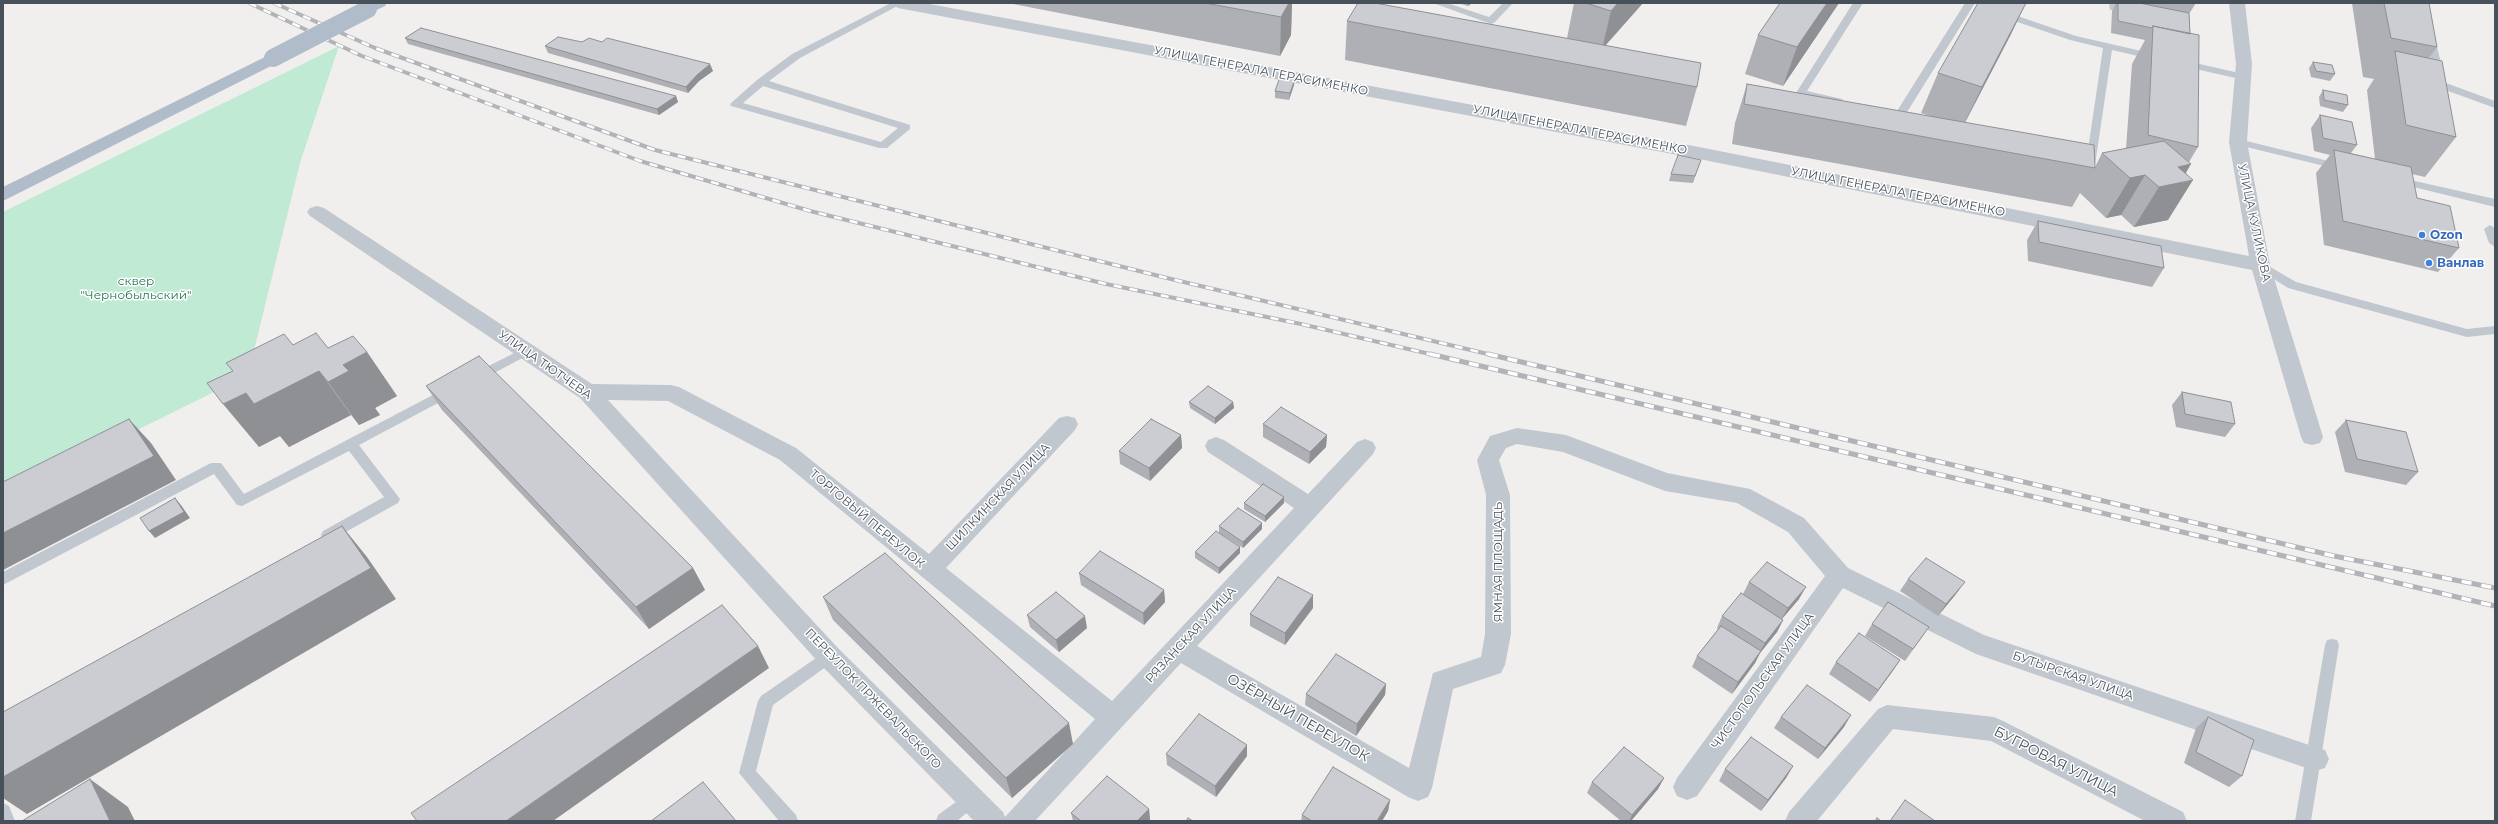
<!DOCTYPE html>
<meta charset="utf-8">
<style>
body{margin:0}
#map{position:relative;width:2498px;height:824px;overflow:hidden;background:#f1efee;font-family:Montserrat,sans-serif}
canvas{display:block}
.frame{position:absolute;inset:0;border:4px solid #48505a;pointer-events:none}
</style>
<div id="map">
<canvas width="2498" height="824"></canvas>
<div class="frame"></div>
</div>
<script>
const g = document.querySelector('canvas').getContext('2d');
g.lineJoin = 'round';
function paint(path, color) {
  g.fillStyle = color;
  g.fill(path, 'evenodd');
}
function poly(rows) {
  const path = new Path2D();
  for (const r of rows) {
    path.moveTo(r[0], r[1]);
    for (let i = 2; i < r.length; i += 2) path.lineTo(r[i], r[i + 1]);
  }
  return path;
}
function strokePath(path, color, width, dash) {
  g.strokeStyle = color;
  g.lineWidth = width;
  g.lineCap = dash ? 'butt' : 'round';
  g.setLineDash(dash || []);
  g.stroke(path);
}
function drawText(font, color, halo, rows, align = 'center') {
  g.font = font + ' Montserrat,sans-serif';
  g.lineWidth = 3;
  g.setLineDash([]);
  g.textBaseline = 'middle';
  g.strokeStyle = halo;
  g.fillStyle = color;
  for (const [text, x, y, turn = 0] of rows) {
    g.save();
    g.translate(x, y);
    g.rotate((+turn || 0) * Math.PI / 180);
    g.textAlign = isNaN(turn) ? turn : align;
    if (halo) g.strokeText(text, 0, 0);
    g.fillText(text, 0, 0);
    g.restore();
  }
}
const green = poly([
 [339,46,300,163,248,375,3,497,3,212]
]);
const lane = poly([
 [891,3,903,3,800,58,769,81,910,125,910,129,887,148,879,148,731,106,730,104,757,80,792,54,891,3],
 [763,86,898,128,881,142,743,103,763,86],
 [1433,3,1447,3,1489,17,1503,3,1513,3,1494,23,1491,24,1433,3],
 [1853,3,1863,3,1807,91,1842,99,1843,101,1838,104,1797,95,1796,93,1853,3],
 [1965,3,1975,3,1904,117,1882,114,1882,110,1886,109,1897,111,1965,3],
 [2109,3,2119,3,2116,10,2110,10,2109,3],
 [2416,3,2426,3,2446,83,2495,101,2495,108,2437,87,2416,3],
 [2003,11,2076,36,2159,55,2160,57,2155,60,2112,50,2095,165,2091,166,2086,163,2103,48,2070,40,2000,16,2000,12,2003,11],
 [2182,60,2248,75,2249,77,2244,80,2178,65,2177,63,2182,60],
 [2238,139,2345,165,2346,167,2341,170,2234,144,2233,142,2238,139],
 [2397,177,2495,199,2495,207,2393,182,2393,178,2397,177],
 [2490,225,2495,228,2495,247,2489,243,2484,229,2490,225],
 [2260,261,2296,282,2467,329,2495,326,2495,334,2467,337,2288,288,2256,268,2254,265,2256,262,2260,261],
 [526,347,530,348,532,351,530,354,481,380,473,380,471,377,473,374,526,347],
 [450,386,456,391,455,394,359,445,400,499,398,503,333,539,328,541,323,539,321,535,323,531,384,497,349,451,242,506,237,505,214,474,3,585,3,572,211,463,221,463,244,494,450,386],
 [2332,639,2337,640,2339,645,2311,821,2295,821,2325,645,2327,640,2332,639],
 [829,649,834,651,837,656,834,661,773,705,756,771,796,815,798,821,779,821,739,773,758,701,761,696,829,649],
 [971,791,977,794,979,799,977,804,957,821,936,821,938,815,971,791],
 [3,803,9,806,15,821,3,821,3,803]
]);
const street = poly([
 [890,3,924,3,1699,147,2249,256,2229,142,2236,64,2229,3,2245,3,2252,64,2247,142,2270,265,2323,437,2320,443,2312,445,2304,443,2301,437,2252,270,1699,159,898,8,890,3],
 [317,206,324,208,592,384,671,385,679,387,796,448,929,554,1059,418,1067,416,1075,418,1078,424,1075,430,946,568,1112,701,1294,508,1208,452,1205,446,1208,440,1216,437,1224,440,1308,494,1357,442,1365,439,1373,442,1376,448,1373,454,1197,646,1409,768,1433,673,1481,657,1485,634,1486,495,1477,460,1490,436,1517,428,1566,435,1667,473,1750,489,1804,518,1848,568,1984,635,2315,747,2325,750,2329,759,2325,768,2315,771,1976,654,1843,588,1697,796,1687,800,1677,796,1673,787,1677,778,1825,576,1788,532,1737,503,1665,491,1563,452,1517,444,1506,448,1499,460,1510,495,1511,634,1505,665,1501,673,1453,689,1432,788,1428,797,1418,801,1408,797,1181,663,1035,821,974,821,820,664,580,398,310,216,307,212,310,208,317,206],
 [608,400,668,401,780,460,1095,719,1005,817,1003,812,838,648,608,400],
 [1887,705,1994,717,2003,721,2183,812,2187,821,2145,821,1991,741,1893,729,1817,821,1785,821,1789,812,1878,709,1887,705]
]);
const primary = poly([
 [367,3,387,3,385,6,368,14,360,9,367,3],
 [273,53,279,54,281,58,279,62,3,201,3,187,273,53]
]);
const railFar1 = poly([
 [249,3,362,56,640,161,810,211,1106,284,1301,324,1434,355],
 [274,3,375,48,655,150,1171,279,1492,355]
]);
const rail = poly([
 [1430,354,2495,606],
 [1488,354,2334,556,2495,588]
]);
const primaryBridge = poly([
 [273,58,368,9]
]);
const wall = poly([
 [1008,3,1292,3,1291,35,1280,56],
 [1458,3,1472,3,1468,6],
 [1574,3,1643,3,1606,45,1697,87,1686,126,1345,60,1347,21,1569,39,1567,38],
 [1839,3,1783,86,1745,74,1758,35],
 [2026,3,2010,36,1965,123,2095,167,2102,153,2126,149,2132,64,2145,40,2111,33,2112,11,2116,3,2139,3,2147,5,2147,3,2196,3,2189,14,2198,147,2189,162,2186,174,2168,220,2134,227,2121,215,2106,218,2080,193,2072,207,1732,144,1735,123,1747,84,1936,118,1921,113,1938,73],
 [2352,3,2429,3,2437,47,2429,58,2456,137,2425,177,2412,174,2417,198,2459,248,2438,272,2324,245,2316,173,2330,155,2314,151,2311,128,2320,115,2357,145,2351,153,2375,159,2367,90,2374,79,2363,77],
 [405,38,676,96,678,102,659,115,408,44],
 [582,42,602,42,713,71,699,81,688,93,548,53,545,46],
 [2313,62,2335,74,2330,81,2311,77,2309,68],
 [1295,79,1294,85,1289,100,1275,98,1275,91],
 [2323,90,2348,105,2343,112,2320,106,2319,97],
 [1701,160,1693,183,1669,181,1671,174],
 [2038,221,2164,268,2152,287,2028,261,2027,240],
 [293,345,367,352,397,396,375,408,380,415,359,425,351,415,289,447,280,436,259,447],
 [426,386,693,568,705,590,649,629,442,410],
 [2182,392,2235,424,2225,437,2176,427,2172,405],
 [1189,402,1233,402,1234,408,1215,424,1190,408],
 [2346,420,2418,472,2406,485,2345,472,2335,432],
 [1263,424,1327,435,1326,447,1309,464,1263,437],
 [1181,435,1182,448,1150,481,1120,464,1119,451],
 [1284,497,1284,503,1265,522,1244,509,1244,503],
 [1219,526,1262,529,1243,548,1219,533],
 [1240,547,1240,553,1219,574,1195,558,1195,552],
 [1079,573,1164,590,1165,602,1144,625,1081,585],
 [1908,579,1956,594,1938,616,1900,591],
 [1749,582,1799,599,1782,619,1783,620,1777,632,1760,653,1755,663,1732,694,1692,667,1697,656,1718,629,1717,628,1722,616,1743,594],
 [823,597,1073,744,1012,798,833,620],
 [1313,608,1285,645,1250,626,1250,614],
 [1027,615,1087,628,1059,652,1030,627],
 [1872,624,1929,627,1905,661,1865,636],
 [1900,660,1892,672,1870,702,1829,674,1836,662],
 [1386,684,1385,695,1356,736,1305,705,1306,694],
 [1781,717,1844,727,1818,759,1774,728],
 [2208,717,2242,776,2229,787,2184,763,2196,728],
 [1247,745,1247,756,1216,797,1167,765,1166,754],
 [1793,766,1786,778,1761,811,1719,781,1725,769],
 [1664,778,1658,789,1631,821,1621,821,1587,793,1592,782],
 [1390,800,1388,811,1382,821,1301,821,1302,815],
 [1149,809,1150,820,1149,821,1073,821,1071,813]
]);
const shadedWall = poly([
 [1289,3,1292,3,1291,35,1280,56,1281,17],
 [1469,3,1472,3,1468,6],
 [1618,3,1643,3,1602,49,1611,11],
 [1827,3,1839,3,1783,86,1797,47],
 [2026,3,2010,36,1963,126,1982,87],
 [710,64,713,71,699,81,688,93,686,87,697,75],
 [1295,79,1294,85,1289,100,1290,93],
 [676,96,678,102,659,115,657,109],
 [2191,164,2180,183,2193,180,2168,220,2134,227,2159,187,2178,167],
 [2145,175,2121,215,2106,218,2130,178],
 [367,352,397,396,375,408,380,415,359,425,328,382,343,365],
 [319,371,351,415,289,447,280,436,259,447,223,404,246,393],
 [1233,402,1234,408,1215,424,1215,418],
 [129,419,151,443,176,480,3,570,3,533],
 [1181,435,1182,448,1150,481,1149,468],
 [1327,435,1326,447,1309,464,1310,452],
 [1284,497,1284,503,1265,522,1265,516],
 [175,498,181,505,190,518,155,538,149,531],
 [1262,523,1262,529,1243,548,1243,542],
 [342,526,367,557,396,599,27,814,3,798,3,777],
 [1240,547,1240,553,1219,574,1219,568],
 [693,568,705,590,649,629,636,607],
 [1965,582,1956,594,1938,616,1946,604],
 [1806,587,1799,599,1781,620,1788,608],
 [1164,590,1165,602,1144,625,1143,613],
 [1313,595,1313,608,1285,645,1285,633],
 [1085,616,1087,628,1059,652,1056,640],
 [1783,620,1777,632,1760,653,1755,663,1732,694,1738,682,1759,653,1765,643],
 [758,646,769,668,553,821,506,821],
 [1900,660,1892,672,1870,702,1878,690],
 [1386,684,1385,695,1356,736,1357,724],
 [1851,715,1844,727,1818,759,1825,748],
 [1069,723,1073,744,1012,798,1006,778],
 [1247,745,1247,756,1216,797,1215,786],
 [1793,766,1786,778,1761,811,1768,800],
 [1664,778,1658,789,1631,821,1629,821,1632,815],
 [90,779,128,807,135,821,110,821],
 [1390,800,1388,811,1382,821,1377,821],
 [1149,809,1150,820,1149,821,1137,821]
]);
const building = poly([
 [1205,3,1289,3,1281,17,1205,3],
 [1358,3,1375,3,1701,63,1697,87,1347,21,1358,3],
 [1586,3,1618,3,1611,11,1586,3],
 [1780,3,1827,3,1797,47,1758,35,1780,3],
 [1978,3,2026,3,1982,87,1938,73,1978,3],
 [2118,3,2139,3,2189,13,2190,34,2153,26,2152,28,2118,21,2118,3],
 [2384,3,2429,3,2437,47,2391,38,2384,3],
 [2153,26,2199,35,2198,147,2148,135,2153,26],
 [421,28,676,96,657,109,405,38,421,28],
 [558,37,582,42,589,38,602,42,607,38,710,64,697,75,686,87,545,46,558,37],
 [2395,51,2442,61,2456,137,2406,125,2395,51],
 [2313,62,2332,65,2335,74,2316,71,2313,62],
 [1280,77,1295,79,1290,93,1275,91,1280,77],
 [1747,84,2094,145,2095,168,1744,104,1747,84],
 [2323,90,2347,95,2348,105,2324,100,2323,90],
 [2320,115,2352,122,2357,145,2323,138,2320,115],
 [2164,141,2191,164,2178,167,2193,180,2159,187,2145,175,2130,178,2102,153,2164,141],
 [2334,150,2411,167,2417,198,2450,206,2459,248,2343,221,2334,150],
 [1678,155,1701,160,1695,176,1671,174,1678,155],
 [2038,221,2161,246,2164,268,2039,242,2038,221],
 [316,333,328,348,353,336,367,352,343,365,349,371,328,382,319,371,254,404,246,393,223,404,207,383,233,371,226,363,284,334,293,345,316,333],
 [479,356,693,568,636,607,426,386,479,356],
 [1208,386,1233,402,1215,418,1189,402,1208,386],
 [2182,392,2231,402,2235,424,2185,414,2182,392],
 [1281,407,1327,435,1310,452,1263,424,1281,407],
 [129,419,154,456,3,533,3,482,129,419],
 [1151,419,1181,435,1149,468,1119,451,1151,419],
 [2346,420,2406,432,2418,472,2357,459,2346,420],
 [1263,484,1284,497,1265,516,1244,503,1263,484],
 [175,498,184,512,149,531,140,518,175,498],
 [1238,508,1262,523,1243,542,1219,526,1238,508],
 [342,526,371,568,3,777,3,712,342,526],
 [1216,531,1240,547,1219,568,1195,552,1216,531],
 [1100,551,1164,590,1143,613,1079,573,1100,551],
 [885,553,1069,723,1006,778,823,597,885,553],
 [1926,558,1965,582,1946,604,1908,579,1926,558],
 [1767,562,1806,587,1788,608,1749,582,1767,562],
 [1278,577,1313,595,1285,633,1250,614,1278,577],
 [1056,592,1085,616,1056,640,1027,615,1056,592],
 [1741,593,1783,620,1765,643,1722,616,1741,593],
 [1888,602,1929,627,1913,649,1872,624,1888,602],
 [722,605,758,646,506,821,417,821,411,813,722,605],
 [1721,626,1761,651,1738,682,1697,656,1721,626],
 [1859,633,1900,660,1878,690,1836,662,1859,633],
 [1336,654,1386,684,1357,724,1306,694,1336,654],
 [1807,685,1851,715,1825,748,1781,717,1807,685],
 [1199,714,1247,745,1215,786,1166,754,1199,714],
 [2208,717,2254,740,2242,776,2196,752,2208,717],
 [1751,737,1793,766,1768,800,1725,769,1751,737],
 [1624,747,1664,778,1632,815,1592,782,1624,747],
 [1333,767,1390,800,1377,821,1312,821,1302,815,1333,767],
 [1107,776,1149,809,1137,821,1081,821,1071,813,1107,776],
 [90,779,110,821,22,821,90,779],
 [703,782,736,821,651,821,703,782],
 [1905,800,1935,821,1890,821,1905,800],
 [1188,818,1193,821,1186,821,1188,818],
 [1877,818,1881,821,1875,821,1877,818]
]);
const markers = [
 [2422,235,4,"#3f7fe0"],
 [2429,263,4,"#3f7fe0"]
];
const streetNames = [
 ["УЛИЦА ГЕНЕРАЛА ГЕРАСИМЕНКО",1261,71,11],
 ["УЛИЦА ГЕНЕРАЛА ГЕРАСИМЕНКО",1580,130,11],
 ["УЛИЦА ГЕНЕРАЛА ГЕРАСИМЕНКО",1898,192,11],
 ["УЛИЦА КУЛИКОВА",2254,223,78],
 ["УЛИЦА ТЮТЧЕВА",545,365,35],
 ["ШИЛКИНСКАЯ УЛИЦА",998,497,-46],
 ["ТОРГОВЫЙ ПЕРЕУЛОК",867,519,40],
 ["ЯМНАЯ ПЛОЩАДЬ",1498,562,-90],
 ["РЯЗАНСКАЯ УЛИЦА",1191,635,-47],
 ["БУТЫРСКАЯ УЛИЦА",2073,676,19],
 ["ЧИСТОПОЛЬСКАЯ УЛИЦА",1763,681,-54],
 ["ПЕРЕУЛОК ПРЖЕВАЛЬСКОГО",873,699,46]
];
const shopNames = [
 ["Ozon",2430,235],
 ["Ванлав",2437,263]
];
const parkNames = [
 ["сквер",136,281],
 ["\"Чернобыльский\"",136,295]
];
const nearStreetnames = [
 ["ОЗЁРНЫЙ ПЕРЕУЛОК",1298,718,30],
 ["БУГРОВАЯ УЛИЦА",2056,762,27]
];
paint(green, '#c1ead4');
paint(lane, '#c0c7cf');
paint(street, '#c0c7cf');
paint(primary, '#b1bcca');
strokePath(railFar1, '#b1b3b8', 4);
strokePath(rail, '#b1b3b8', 5);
strokePath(railFar1, '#fff', 2.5, [8]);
strokePath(rail, '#fff', 3.5, [10]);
strokePath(primaryBridge, '#b1bcca', 18);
paint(wall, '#afb0b5');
paint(shadedWall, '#8f9093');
paint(building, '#cccdd2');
strokePath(building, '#8f9093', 1);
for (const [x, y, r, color] of markers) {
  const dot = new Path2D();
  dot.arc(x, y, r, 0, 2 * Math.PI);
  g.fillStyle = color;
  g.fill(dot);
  strokePath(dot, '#fff', 1.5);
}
drawText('12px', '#48505a', '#fff', streetNames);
drawText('bold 12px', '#366cbe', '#fff', shopNames, 'left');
drawText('12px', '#217351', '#fff', parkNames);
drawText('14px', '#48505a', '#fff', nearStreetnames);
</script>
